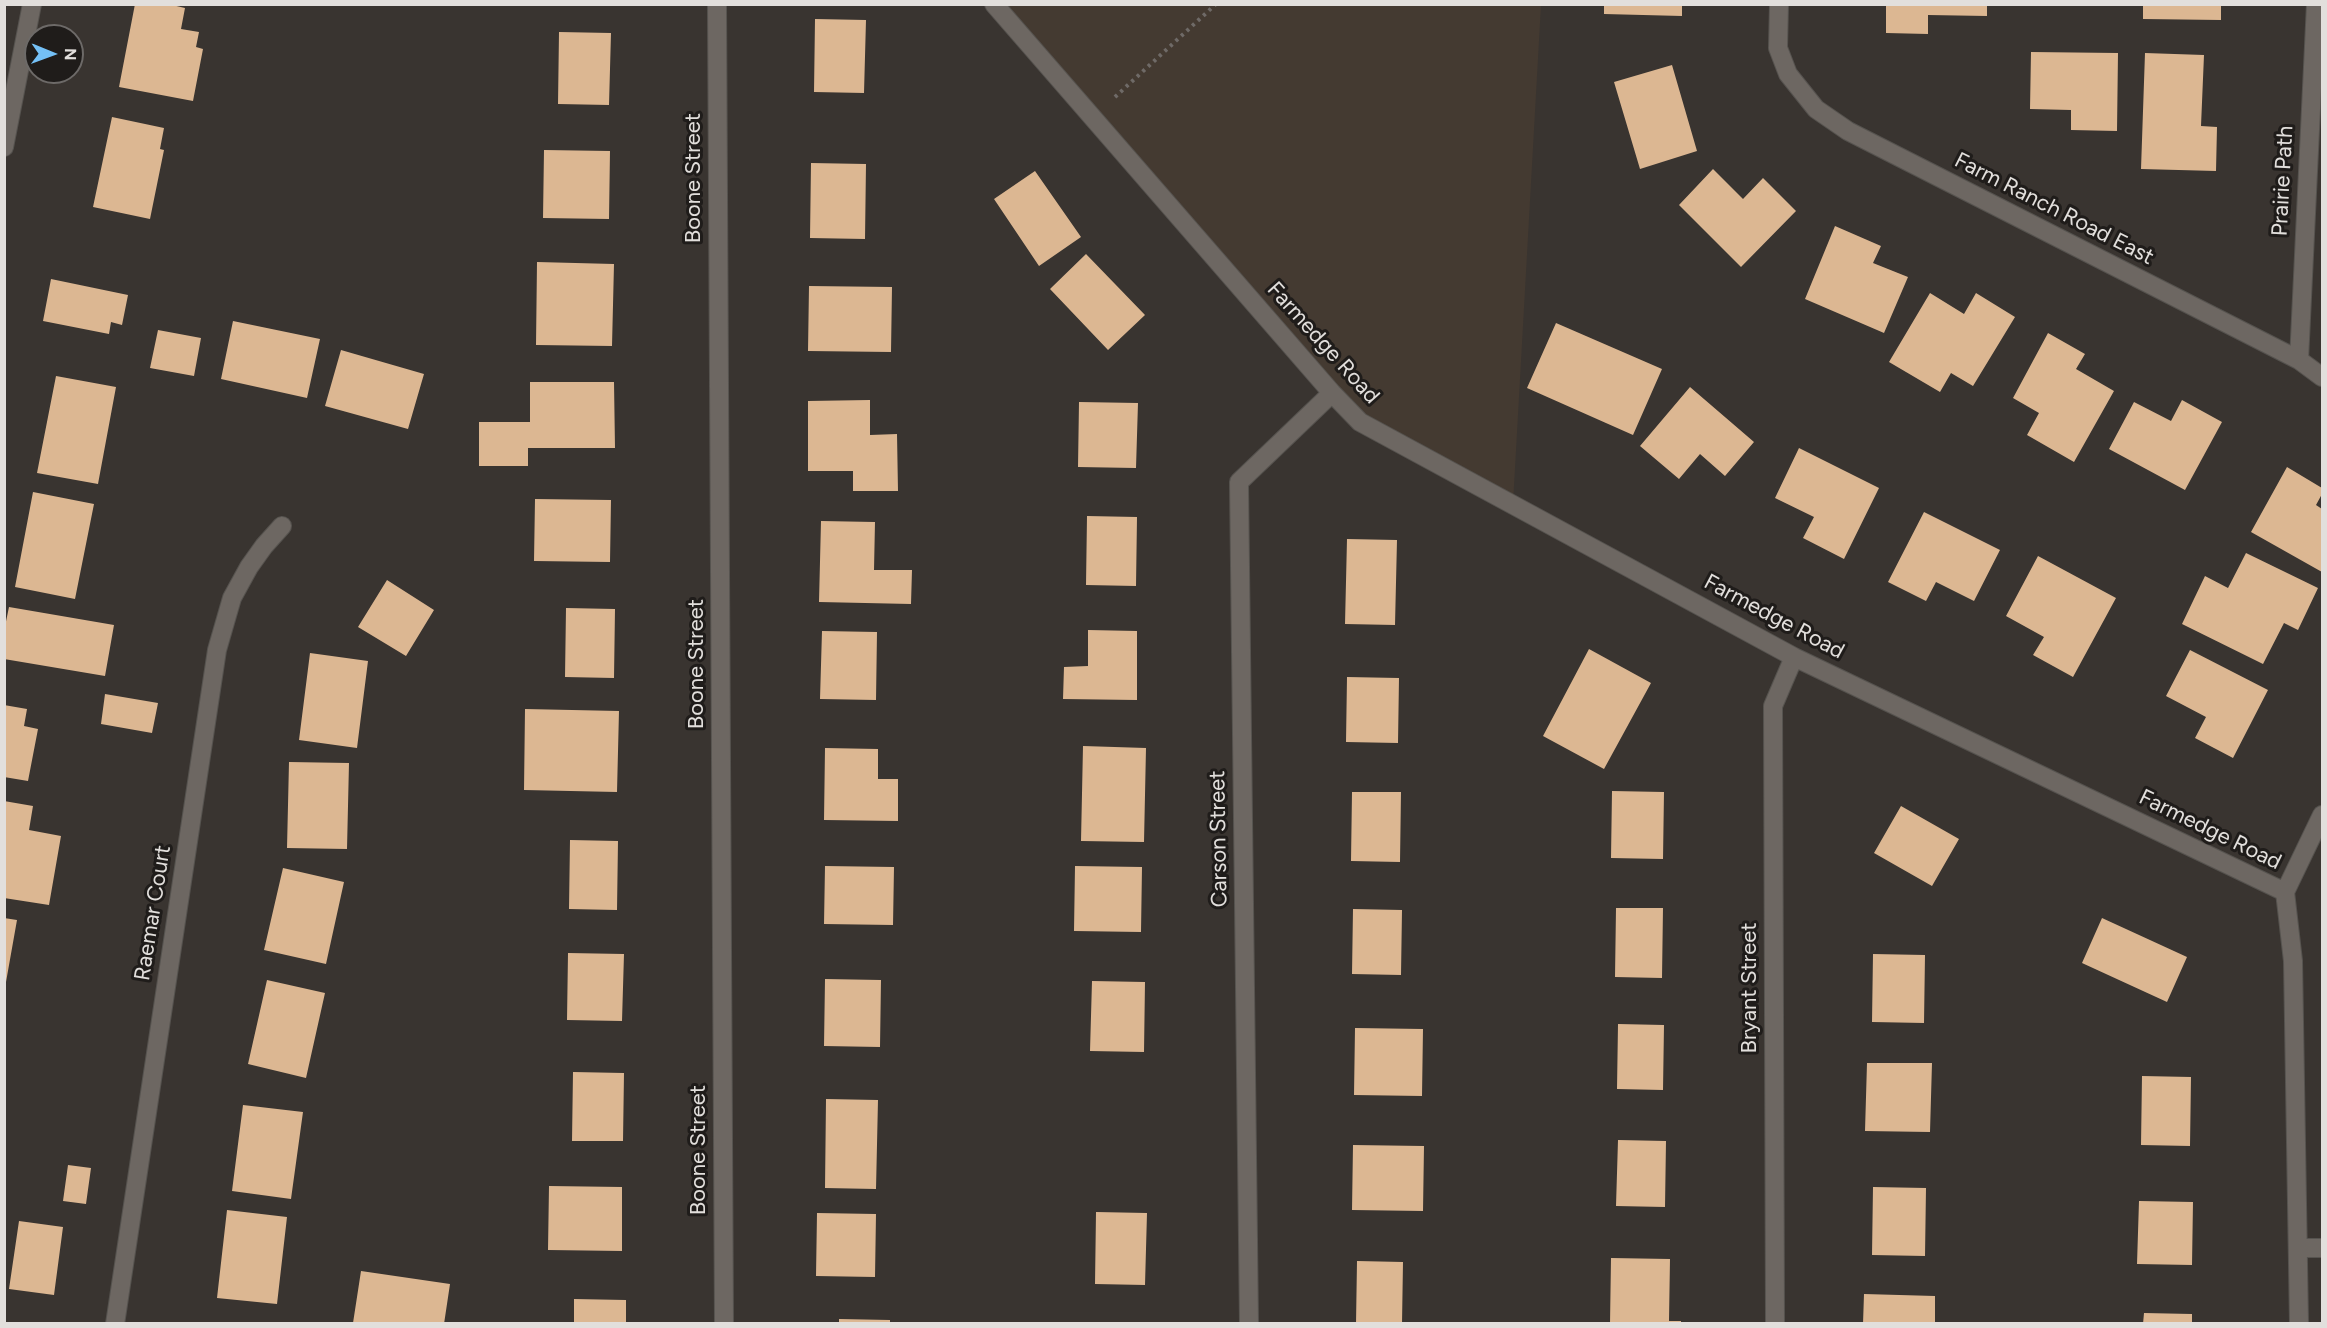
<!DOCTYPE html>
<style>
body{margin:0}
#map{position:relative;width:2327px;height:1328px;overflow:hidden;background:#393430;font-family:Figtree,sans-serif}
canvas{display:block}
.frame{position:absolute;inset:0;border:6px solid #e2dfdc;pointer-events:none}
.north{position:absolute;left:24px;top:24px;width:60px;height:60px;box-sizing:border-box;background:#1f1c1a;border:2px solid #6d6a68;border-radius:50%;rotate:91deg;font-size:16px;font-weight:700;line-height:24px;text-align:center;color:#e2dfdc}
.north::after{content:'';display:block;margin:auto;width:21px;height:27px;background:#74c0f6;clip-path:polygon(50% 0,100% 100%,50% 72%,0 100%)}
</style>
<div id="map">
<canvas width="2327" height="1328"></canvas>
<div class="frame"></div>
<div class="north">N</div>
</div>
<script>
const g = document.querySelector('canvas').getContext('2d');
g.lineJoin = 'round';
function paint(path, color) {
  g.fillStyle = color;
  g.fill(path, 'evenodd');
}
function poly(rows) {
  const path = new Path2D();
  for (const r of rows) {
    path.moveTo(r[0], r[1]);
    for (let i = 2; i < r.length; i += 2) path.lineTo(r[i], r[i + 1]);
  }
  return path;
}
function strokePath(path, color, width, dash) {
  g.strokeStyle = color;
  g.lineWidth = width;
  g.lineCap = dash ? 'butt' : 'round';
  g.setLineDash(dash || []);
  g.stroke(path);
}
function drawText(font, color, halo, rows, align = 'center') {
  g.font = font + ' Figtree,sans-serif';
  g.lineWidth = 6;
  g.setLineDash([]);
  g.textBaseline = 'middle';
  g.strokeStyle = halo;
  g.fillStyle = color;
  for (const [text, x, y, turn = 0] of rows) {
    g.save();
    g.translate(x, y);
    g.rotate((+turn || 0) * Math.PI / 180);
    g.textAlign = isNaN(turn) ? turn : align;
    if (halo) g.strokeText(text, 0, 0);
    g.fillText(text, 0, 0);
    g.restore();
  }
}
const built = poly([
 [1002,5,1541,5,1513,504,1364,418]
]);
const building = poly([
 [135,4,168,4,185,8,181,29,199,32,196,47,203,49,193,101,119,87],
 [1604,4,1682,4,1682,16,1604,14],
 [1886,4,1987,4,1987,16,1928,15,1928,34,1886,33],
 [2143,4,2221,4,2221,20,2143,19],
 [815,19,866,20,864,93,814,92],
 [559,32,611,33,609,105,558,104],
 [2031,52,2118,53,2117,131,2071,130,2071,110,2030,109],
 [2145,53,2204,55,2201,126,2217,127,2216,171,2141,169],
 [1672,65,1697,151,1640,169,1614,82],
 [112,117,164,128,160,149,164,150,150,219,93,207],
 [544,150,610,151,609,219,543,218],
 [811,163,866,164,865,239,810,238],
 [1713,169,1743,199,1763,178,1796,211,1741,267,1679,205],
 [1035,171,1081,237,1039,266,994,199],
 [1835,226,1881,246,1873,263,1908,277,1884,333,1805,299],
 [1086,254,1145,315,1108,350,1050,289],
 [537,262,614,264,612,346,536,345],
 [51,279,128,295,122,325,111,322,109,334,43,321],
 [809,286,892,287,891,352,808,351],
 [1930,293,1964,314,1976,293,2015,317,1973,386,1951,373,1940,392,1889,362],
 [233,321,320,339,307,398,221,379],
 [1556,323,1662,369,1633,435,1527,388],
 [158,330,201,338,194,376,150,368],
 [2048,333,2085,354,2076,369,2114,391,2074,462,2027,435,2039,413,2013,398],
 [341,350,424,374,408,429,325,406],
 [56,376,116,387,98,484,37,473],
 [530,382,614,382,615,448,528,448,528,466,479,466,479,422,530,422],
 [1690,387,1754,442,1725,476,1700,454,1679,479,1640,446],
 [870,400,870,435,897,434,898,491,853,491,853,471,808,471,808,401],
 [2182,400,2222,422,2185,490,2109,449,2134,402,2171,421],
 [1079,402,1138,403,1136,468,1078,467],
 [1799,448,1879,488,1844,559,1803,538,1814,517,1775,498],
 [2287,467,2322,488,2322,494,2316,505,2322,509,2322,572,2251,532],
 [33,492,94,504,75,599,15,587],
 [535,499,611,500,610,562,534,561],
 [1924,512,2000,550,1974,601,1936,582,1926,601,1888,582],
 [1087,516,1137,517,1136,586,1086,585],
 [821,521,875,522,874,570,912,570,911,604,819,602],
 [1347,539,1397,540,1395,625,1345,624],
 [2246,553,2318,588,2298,630,2284,623,2263,664,2182,624,2205,576,2228,588],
 [2038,556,2116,598,2073,677,2033,655,2044,637,2006,616],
 [387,580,434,610,406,656,358,627],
 [9,607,114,625,105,676,4,659,4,631],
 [566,608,615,609,614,678,565,677],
 [1088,630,1137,631,1137,700,1063,699,1064,667,1088,666],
 [822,631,877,632,876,700,820,699],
 [1589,649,1651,683,1604,769,1543,736],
 [2190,650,2268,690,2233,758,2195,738,2206,717,2166,696],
 [310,653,368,661,357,748,299,740],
 [1347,677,1399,678,1398,743,1346,742],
 [105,694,158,703,152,733,101,724],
 [4,705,27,709,24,726,38,729,28,781,4,777],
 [525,709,619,711,617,792,524,790],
 [1083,746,1146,748,1144,842,1081,841],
 [825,748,878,749,878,779,898,779,898,821,824,820],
 [289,762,349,763,347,849,287,848],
 [1612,791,1664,792,1663,859,1611,858],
 [1352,792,1401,792,1400,862,1351,861],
 [4,801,33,806,29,830,61,836,49,905,4,898],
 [1901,806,1959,839,1932,886,1874,853],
 [570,840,618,841,617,910,569,909],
 [825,866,894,867,893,925,824,924],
 [1075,866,1142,867,1141,932,1074,931],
 [283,868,344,882,326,964,264,950],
 [1616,908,1663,908,1662,978,1615,977],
 [1353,909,1402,910,1401,975,1352,974],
 [4,918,17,920,6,982,4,982],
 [2102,918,2187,957,2167,1002,2082,963],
 [568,953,624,954,622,1021,567,1020],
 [1873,954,1925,955,1924,1023,1872,1022],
 [825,979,881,980,880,1047,824,1046],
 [267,980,325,993,306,1078,248,1064],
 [1092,981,1145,982,1144,1052,1090,1051],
 [1618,1024,1664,1025,1663,1090,1617,1089],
 [1355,1028,1423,1029,1422,1096,1354,1095],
 [1867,1063,1932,1063,1930,1132,1865,1131],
 [573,1072,624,1073,623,1141,572,1141],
 [2142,1076,2191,1077,2190,1146,2141,1145],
 [826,1099,878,1100,876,1189,825,1188],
 [243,1105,303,1112,291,1199,232,1191],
 [1618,1140,1666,1141,1665,1207,1616,1206],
 [1353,1145,1424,1146,1423,1211,1352,1210],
 [68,1165,91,1168,86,1204,63,1201],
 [549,1186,622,1187,622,1251,548,1250],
 [1873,1187,1926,1188,1925,1256,1872,1255],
 [2139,1201,2193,1202,2192,1265,2137,1264],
 [227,1210,287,1217,277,1304,217,1298],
 [1096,1212,1147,1213,1145,1285,1095,1284],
 [817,1213,876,1214,875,1277,816,1276],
 [19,1221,63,1227,54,1295,9,1289],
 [1611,1258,1670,1259,1669,1321,1681,1321,1681,1324,1610,1324],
 [1357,1261,1403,1262,1402,1324,1356,1324],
 [361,1271,450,1284,444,1324,353,1323],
 [1864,1294,1935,1296,1935,1324,1863,1324],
 [574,1299,626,1300,626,1324,574,1324],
 [2144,1313,2192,1314,2192,1324,2143,1324],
 [839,1319,890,1320,890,1324,839,1324]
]);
const path = poly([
 [1115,97,1216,4]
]);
const minor = poly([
 [717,4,724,1324],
 [994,4,1332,393,1360,422,1794,657,2285,892,2293,961,2299,1324],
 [1779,4,1778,48,1788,74,1816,109,1848,131,2299,360,2322,377],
 [4,147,32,4],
 [2299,360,2316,4],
 [2285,892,2322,815],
 [2298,1248,2322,1248],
 [115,1324,217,650,232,598,249,567,264,546,282,526],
 [1249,1324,1239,482,1332,393],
 [1775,1324,1773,706,1794,657]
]);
const streetNames = [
 ["Boone Street",694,178,-90],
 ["Prairie Path",2283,181,-87],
 ["Farm Ranch Road East",2054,209,27],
 ["Farmedge Road",1323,343,48],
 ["Farmedge Road",1774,617,28],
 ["Boone Street",697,664,-90],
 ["Farmedge Road",2210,830,26],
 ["Carson Street",1219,839,-91],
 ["Raemar Court",153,913,-81],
 ["Bryant Street",1750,988,-90],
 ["Boone Street",699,1150,-90]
];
paint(built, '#443a31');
paint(building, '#dcb792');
strokePath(minor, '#56534f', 20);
strokePath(path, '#6f6a67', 4, [3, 4.5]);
strokePath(minor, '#6d6762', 18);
drawText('22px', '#e2dfdc', '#1f1c1a', streetNames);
</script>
